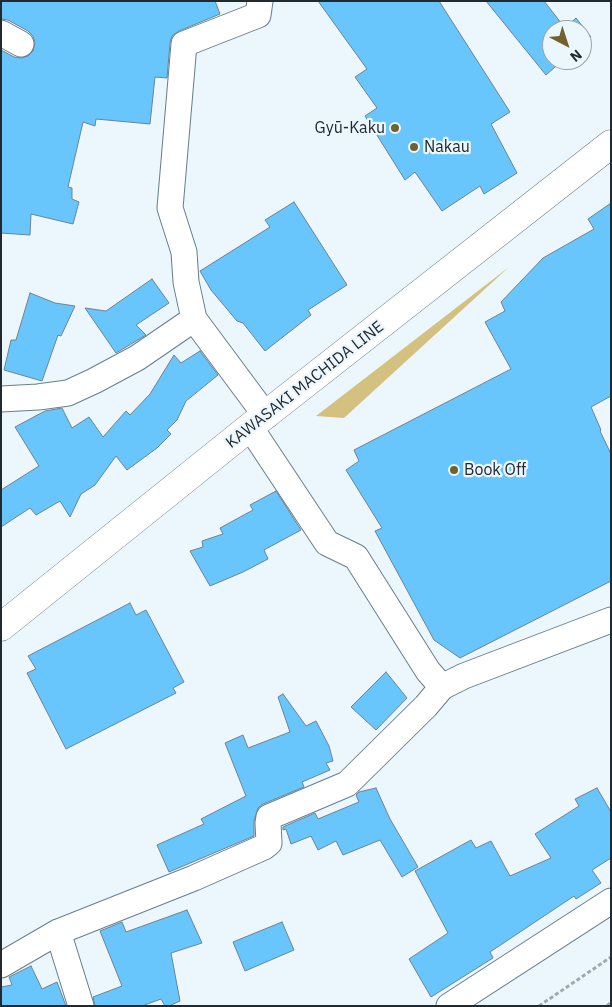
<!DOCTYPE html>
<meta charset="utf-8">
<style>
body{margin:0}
#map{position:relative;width:612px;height:1007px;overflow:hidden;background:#ecf6fd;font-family:"IBM Plex Sans",sans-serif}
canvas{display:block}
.frame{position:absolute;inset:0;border:2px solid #202a30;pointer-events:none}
.north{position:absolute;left:542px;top:20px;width:50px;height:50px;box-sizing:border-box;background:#ecf6fd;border:1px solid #9aa4ab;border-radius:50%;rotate:140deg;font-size:14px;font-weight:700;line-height:20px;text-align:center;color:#202a30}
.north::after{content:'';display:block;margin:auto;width:18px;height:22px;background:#70612e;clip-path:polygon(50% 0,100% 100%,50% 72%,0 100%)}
</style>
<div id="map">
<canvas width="612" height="1007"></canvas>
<div class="frame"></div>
<div class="north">N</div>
</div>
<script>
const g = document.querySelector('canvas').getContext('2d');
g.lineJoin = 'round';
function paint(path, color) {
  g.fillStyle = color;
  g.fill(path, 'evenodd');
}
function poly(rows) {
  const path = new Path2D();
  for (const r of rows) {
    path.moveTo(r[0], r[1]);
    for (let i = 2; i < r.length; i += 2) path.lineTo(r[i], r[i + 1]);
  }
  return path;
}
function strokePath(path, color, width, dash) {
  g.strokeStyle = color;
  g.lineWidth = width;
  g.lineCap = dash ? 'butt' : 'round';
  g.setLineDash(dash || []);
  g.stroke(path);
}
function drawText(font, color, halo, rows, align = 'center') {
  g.font = font + ' "IBM Plex Sans",sans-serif';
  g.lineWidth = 4.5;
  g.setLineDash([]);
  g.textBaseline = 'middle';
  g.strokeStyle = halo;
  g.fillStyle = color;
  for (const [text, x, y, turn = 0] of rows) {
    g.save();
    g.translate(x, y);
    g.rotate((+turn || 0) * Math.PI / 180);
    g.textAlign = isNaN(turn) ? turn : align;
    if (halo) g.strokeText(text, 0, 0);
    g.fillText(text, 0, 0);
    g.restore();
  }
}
const green = poly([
 [509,267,344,418,316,416]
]);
const building = poly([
 [1,1,215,1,220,14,179,31,172,36,170,43,167,78,155,77,150,124,96,119,95,126,83,122,68,187,72,188,72,199,79,202,73,224,31,214,30,235,1,233,1,50,14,57,22,58,28,56,33,51,35,43,33,36,28,31,8,20,1,19,1,1],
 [318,1,439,1,510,112,491,124,517,173,484,194,480,186,442,211,415,172,405,180,365,116,377,108,355,77,367,69,318,1],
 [486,1,544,1,565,28,576,18,591,37,582,45,582,30,552,30,552,60,563,60,546,75,486,1],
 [294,202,347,285,308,310,311,315,265,351,243,323,237,321,211,290,200,271,270,227,265,220,294,202],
 [611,203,611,396,591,407,601,430,600,431,611,454,611,581,460,658,434,640,375,531,382,528,346,470,359,461,354,450,511,369,485,322,505,311,501,302,543,258,594,229,588,219,611,203],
 [152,279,169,303,136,325,146,335,116,353,85,308,106,311,152,279],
 [30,293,55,303,75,306,61,336,58,335,42,381,4,370,11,340,16,340,30,293],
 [200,351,218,375,186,401,177,420,167,430,171,434,157,448,127,470,116,456,95,485,81,494,70,517,60,501,36,515,30,508,1,527,1,490,39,466,15,427,45,411,62,408,72,428,89,417,103,437,126,411,130,415,150,394,174,355,181,363,200,351],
 [276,491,301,530,264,550,268,559,243,572,210,586,190,551,203,547,202,541,223,534,220,528,253,510,250,505,276,491],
 [130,603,136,615,146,610,184,682,173,688,176,693,66,749,27,673,36,669,28,656,130,603],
 [386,672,407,698,376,730,351,707,386,672],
 [283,694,306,726,316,721,329,746,333,761,326,763,330,770,302,782,304,787,263,804,258,808,254,821,254,836,169,872,157,845,204,824,201,819,246,796,225,743,243,735,248,748,290,732,278,697,283,694],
 [376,788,390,819,418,867,402,877,380,840,343,855,336,841,318,850,311,836,291,844,286,829,283,830,283,827,315,813,318,819,359,802,356,795,359,792,376,788],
 [597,788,611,812,611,858,592,870,601,883,576,899,574,896,490,952,493,958,431,997,409,959,448,933,415,871,471,840,476,848,491,841,510,876,551,858,535,834,579,806,575,799,597,788],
 [187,910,202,943,171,953,180,1001,169,1006,165,1006,161,999,142,1006,95,1006,93,997,122,986,100,931,122,922,126,932,187,910],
 [282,922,294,950,245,971,233,942,282,922],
 [31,966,42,989,57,982,66,1006,1,1006,1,987,12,985,9,977,31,966]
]);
const path = poly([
 [539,1006,611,957],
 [607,1006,611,1002]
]);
const minor = poly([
 [260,1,258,15,184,44,170,208,184,252,186,282,194,319,266,416],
 [1,33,21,44],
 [1,399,38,397,68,393,94,381,137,358,194,319],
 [250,427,327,543,356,557,428,671,442,687,464,676,611,620],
 [58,932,81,1006],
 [1,965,58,932,194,878,264,847,269,843,268,823,269,817,347,784,426,706,442,687],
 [449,1006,611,901]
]);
const major = poly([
 [1,627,250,427,611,144]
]);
const markers = [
 [395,128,5,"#70612e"],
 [414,147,5,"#70612e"],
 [454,470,5,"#70612e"]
];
const poiNames = [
 ["Gyū-Kaku",385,128,"right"],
 ["Nakau",424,147],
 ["Book Off",464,470]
];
const streetNames = [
 ["KAWASAKI MACHIDA LINE",305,385,-38]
];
paint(green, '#d4c07f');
paint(building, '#68c6fd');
strokePath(building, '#6c8392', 1);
strokePath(minor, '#677f8d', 27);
strokePath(major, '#677f8d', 29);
strokePath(path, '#9fa9b0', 3, [4, 2.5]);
strokePath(minor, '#fff', 25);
strokePath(major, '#fff', 28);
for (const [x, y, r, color] of markers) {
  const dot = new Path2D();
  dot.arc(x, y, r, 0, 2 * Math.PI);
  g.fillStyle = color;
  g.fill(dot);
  strokePath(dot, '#ecf6fd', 2);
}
drawText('16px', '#202a30', '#ecf6fd', poiNames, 'left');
drawText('16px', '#202a30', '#ecf6fd', streetNames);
</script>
